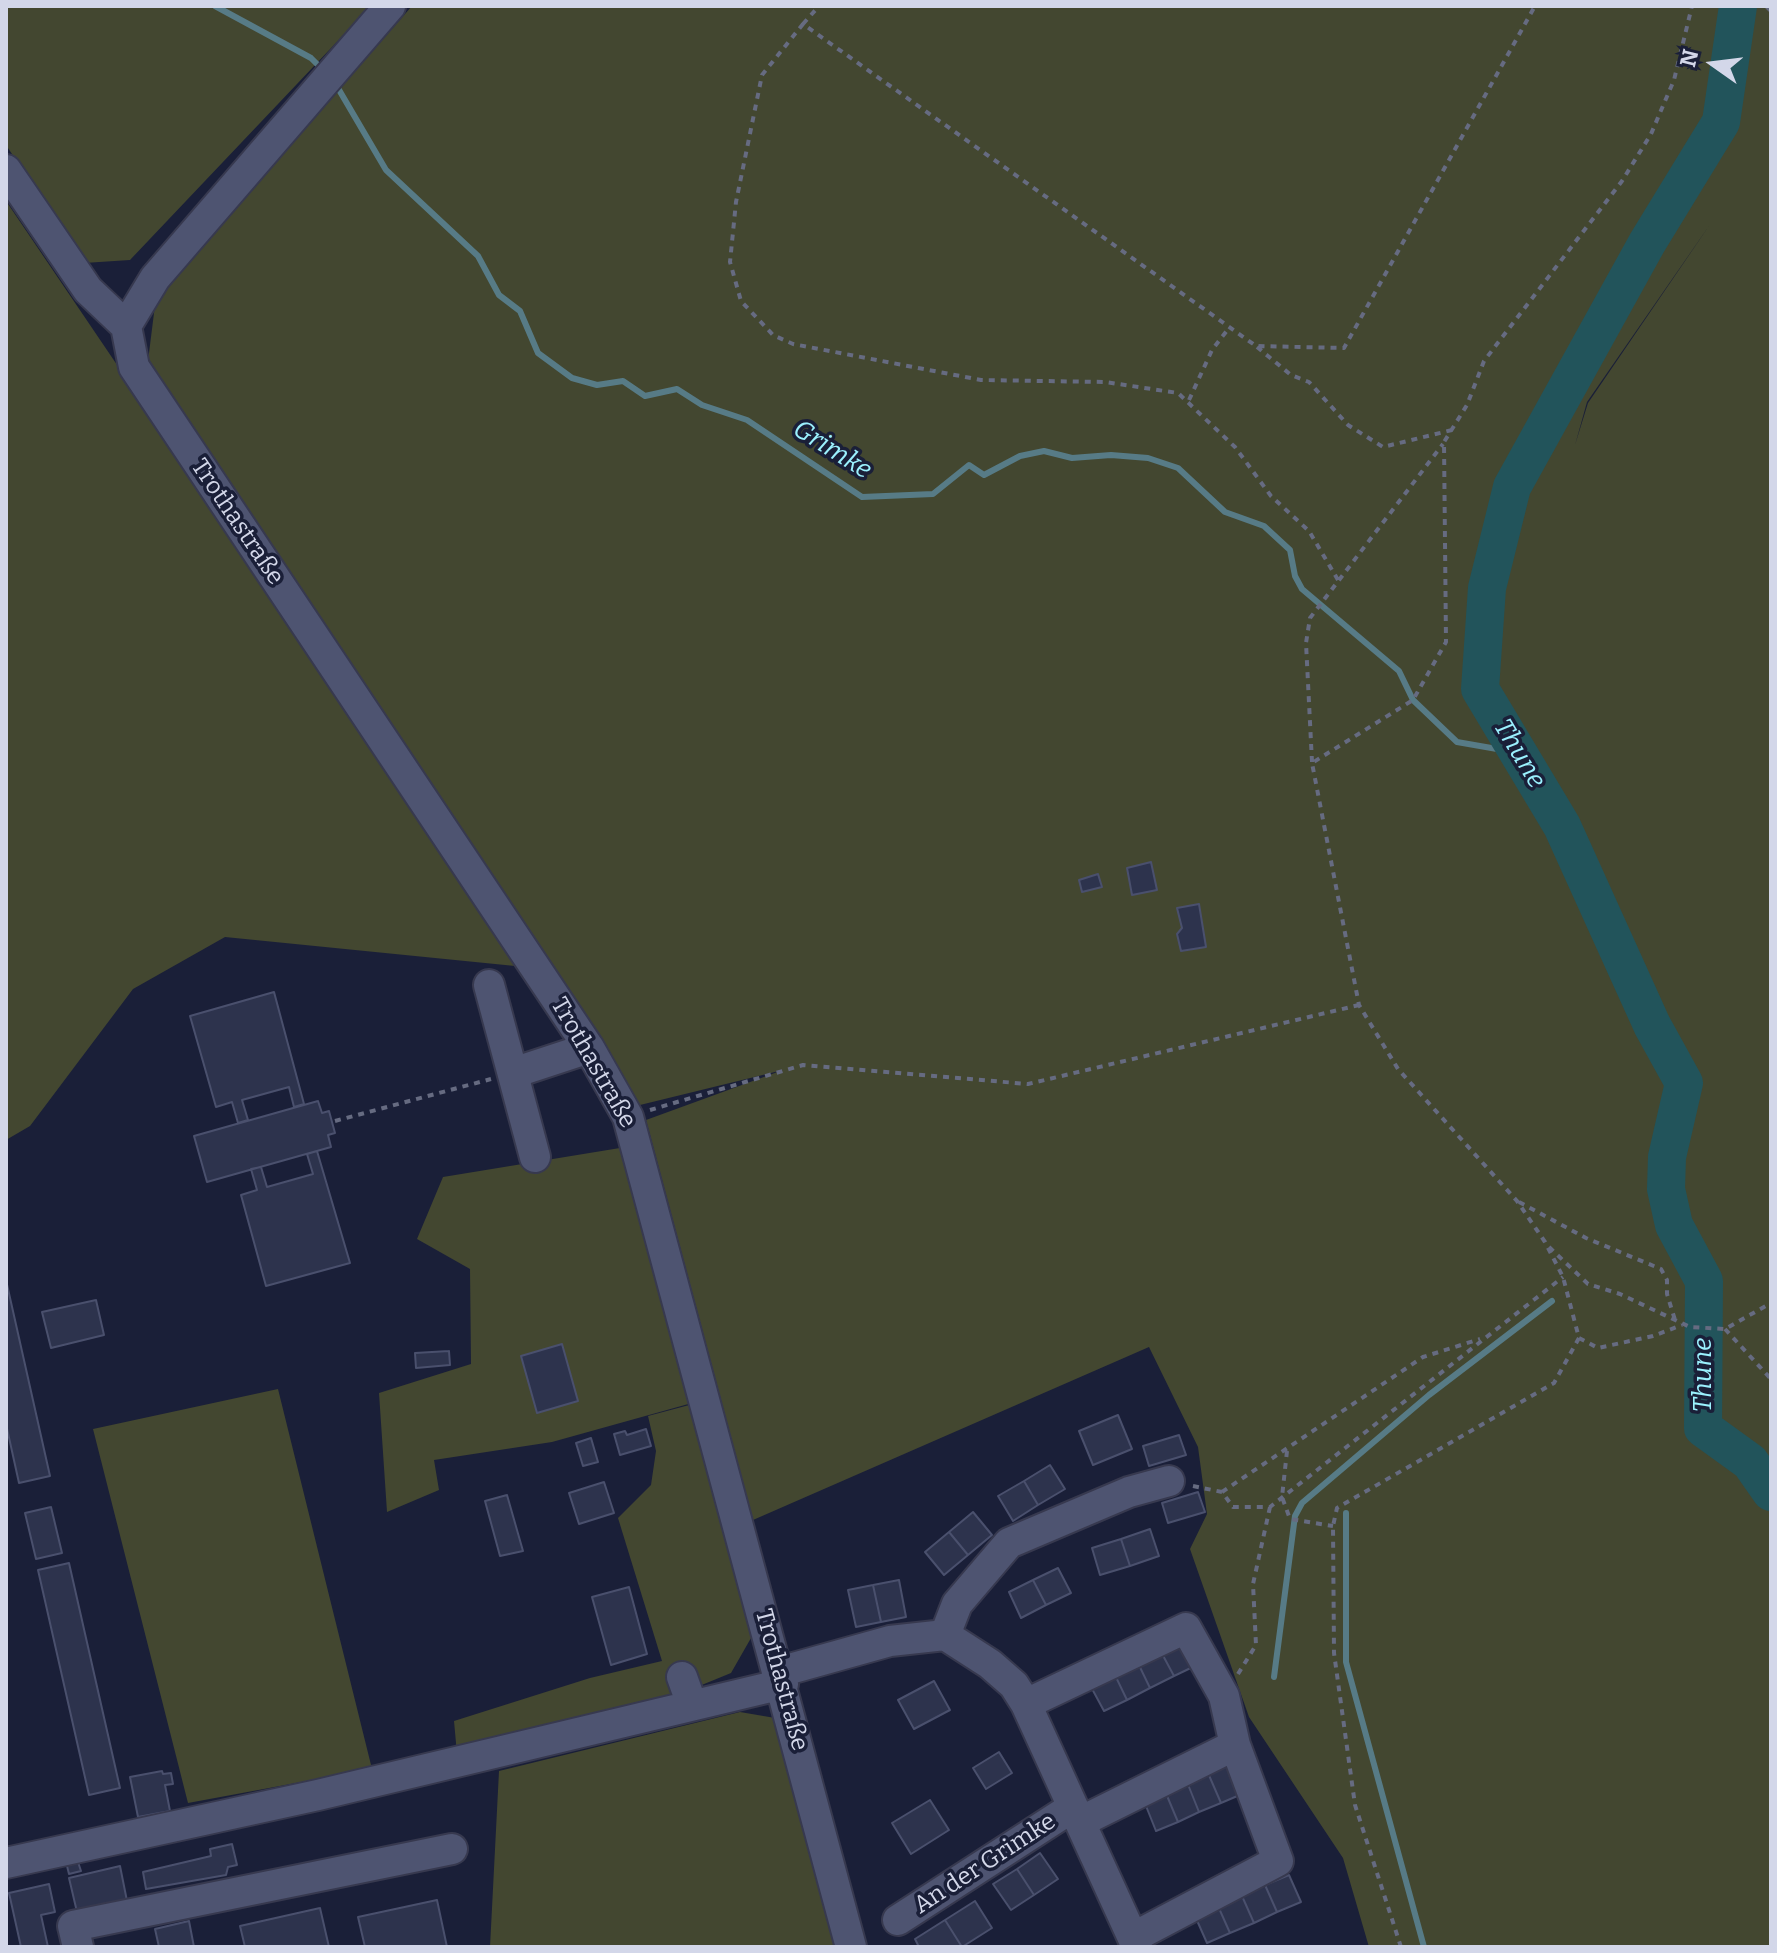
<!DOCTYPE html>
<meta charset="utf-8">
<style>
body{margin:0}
#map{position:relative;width:1777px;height:1953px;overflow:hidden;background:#1a1f38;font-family:Bitter,serif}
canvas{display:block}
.frame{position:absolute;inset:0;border:8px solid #d3d7e9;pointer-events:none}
.north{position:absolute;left:1673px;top:24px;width:80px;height:80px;-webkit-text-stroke:6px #1a1f38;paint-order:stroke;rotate:284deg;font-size:22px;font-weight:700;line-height:32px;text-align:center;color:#d3d7e9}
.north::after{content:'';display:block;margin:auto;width:28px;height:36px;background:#d3d7e9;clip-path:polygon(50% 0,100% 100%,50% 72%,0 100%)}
</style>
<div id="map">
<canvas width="1777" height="1953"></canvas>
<div class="frame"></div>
<div class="north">N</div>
</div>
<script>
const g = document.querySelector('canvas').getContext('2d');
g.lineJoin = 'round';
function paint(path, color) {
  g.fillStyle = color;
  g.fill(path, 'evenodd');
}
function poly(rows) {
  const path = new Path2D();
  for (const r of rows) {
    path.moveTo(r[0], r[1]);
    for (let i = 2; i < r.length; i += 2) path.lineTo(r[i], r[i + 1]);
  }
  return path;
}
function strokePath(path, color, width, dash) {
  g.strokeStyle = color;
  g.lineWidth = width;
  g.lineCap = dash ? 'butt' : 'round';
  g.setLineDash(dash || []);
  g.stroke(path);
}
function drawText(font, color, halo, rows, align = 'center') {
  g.font = font + ' Bitter,serif';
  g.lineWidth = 7;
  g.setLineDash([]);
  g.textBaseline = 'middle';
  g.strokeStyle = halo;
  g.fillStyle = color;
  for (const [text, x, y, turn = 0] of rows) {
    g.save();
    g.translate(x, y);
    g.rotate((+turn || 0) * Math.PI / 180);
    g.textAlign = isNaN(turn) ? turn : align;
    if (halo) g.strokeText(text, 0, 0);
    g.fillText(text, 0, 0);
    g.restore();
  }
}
const green = poly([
 [6,6,371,6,130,260,84,263,6,145],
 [412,6,1771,6,1771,1947,1369,1947,1343,1858,1249,1717,1190,1549,1207,1514,1198,1447,1149,1347,753,1520,646,1120,783,1070,640,1105,148,361,156,297],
 [1711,223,1588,403,1575,445,1587,402],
 [6,201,525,967,225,937,133,989,30,1126,6,1140],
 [626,1147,692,1403,552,1442,434,1460,439,1490,387,1512,379,1393,471,1364,470,1269,417,1239,443,1177],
 [278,1389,372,1769,188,1803,93,1429],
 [693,1404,755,1631,731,1673,687,1691,457,1754,454,1721,590,1678,662,1661,618,1518,651,1485,656,1451,648,1416],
 [740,1712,781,1719,840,1947,490,1947,499,1771]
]);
const stream = poly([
 [215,6,311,58,322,69],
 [335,83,386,170,478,256,499,295,520,311,538,353,572,378,597,385,623,381,645,396,677,389,702,405,747,420,862,497,933,494,969,465,984,475,1020,456,1044,451,1072,458,1111,455,1148,458,1178,468,1225,512,1264,526,1290,550,1295,576,1302,589,1399,671,1413,700,1457,742,1520,753],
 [1346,1513,1346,1662,1424,1947],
 [1274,1677,1295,1516,1302,1503,1429,1395,1552,1301]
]);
const river = poly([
 [1738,6,1721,122,1647,243,1512,487,1487,588,1480,689,1562,826,1652,1025,1684,1083,1667,1157,1666,1189,1674,1225,1704,1281,1703,1428,1750,1462,1771,1492]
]);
const building = poly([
 [1151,862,1157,890,1132,895,1127,868,1151,862],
 [1098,874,1102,887,1082,892,1079,880,1098,874],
 [1199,904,1206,947,1181,951,1177,934,1182,928,1177,908,1199,904],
 [274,992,304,1104,294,1107,289,1087,242,1100,248,1120,238,1123,232,1102,216,1107,190,1016,274,992],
 [318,1101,322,1113,329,1111,335,1133,328,1135,331,1147,207,1182,194,1136,318,1101],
 [317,1151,350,1263,266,1286,241,1195,257,1190,251,1169,261,1167,267,1187,313,1174,307,1154,317,1151],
 [6,1280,50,1476,19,1483,6,1424,6,1280],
 [96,1300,104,1335,51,1348,42,1312,96,1300],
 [562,1344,578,1401,537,1413,521,1356,562,1344],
 [449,1351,450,1365,416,1368,415,1353,449,1351],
 [1118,1415,1132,1449,1093,1465,1079,1431,1118,1415],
 [646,1429,651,1446,620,1455,614,1434,625,1431,627,1435,646,1429],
 [1179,1435,1186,1455,1149,1466,1143,1446,1179,1435],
 [591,1438,598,1462,583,1466,576,1443,591,1438],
 [1050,1465,1065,1489,1038,1505,1024,1481,1050,1465],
 [1024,1481,1038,1505,1013,1521,998,1496,1024,1481],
 [604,1482,614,1513,579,1524,569,1493,604,1482],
 [1198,1492,1205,1512,1168,1523,1162,1503,1198,1492],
 [507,1495,523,1551,500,1556,485,1501,507,1495],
 [51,1507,62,1553,36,1559,25,1513,51,1507],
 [973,1512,992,1535,968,1555,949,1532,973,1512],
 [1150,1529,1159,1556,1130,1566,1121,1539,1150,1529],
 [949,1532,968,1555,944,1575,925,1552,949,1532],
 [1121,1539,1130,1566,1100,1575,1092,1548,1121,1539],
 [69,1563,120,1788,89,1795,38,1570,69,1563],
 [1058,1568,1071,1593,1046,1605,1033,1580,1058,1568],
 [899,1580,906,1617,881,1622,873,1585,899,1580],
 [1033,1580,1046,1605,1021,1618,1009,1592,1033,1580],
 [873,1585,881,1622,856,1627,848,1590,873,1585],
 [629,1587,647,1654,611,1665,592,1597,629,1587],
 [1184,1638,1197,1665,1174,1676,1160,1650,1184,1638],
 [1160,1650,1174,1676,1150,1688,1137,1661,1160,1650],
 [1137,1661,1150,1688,1127,1700,1114,1673,1137,1661],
 [1114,1673,1127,1700,1104,1711,1090,1685,1114,1673],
 [934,1681,950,1710,914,1729,898,1700,934,1681],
 [999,1752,1012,1773,986,1789,973,1768,999,1752],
 [1229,1764,1242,1794,1221,1803,1208,1773,1229,1764],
 [162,1771,163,1774,171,1773,173,1784,165,1785,170,1811,138,1817,130,1777,162,1771],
 [1208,1773,1221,1803,1199,1812,1187,1782,1208,1773],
 [1187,1782,1199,1812,1178,1822,1165,1791,1187,1782],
 [1165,1791,1178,1822,1156,1831,1144,1801,1165,1791],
 [930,1800,949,1830,911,1854,892,1823,930,1800],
 [232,1844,237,1865,228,1867,226,1875,146,1889,143,1872,211,1856,210,1849,232,1844],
 [1040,1853,1058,1879,1034,1895,1017,1869,1040,1853],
 [77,1859,81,1871,69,1874,66,1862,77,1859],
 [120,1866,127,1901,77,1912,69,1878,120,1866],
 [1017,1869,1034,1895,1011,1910,993,1884,1017,1869],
 [1289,1875,1301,1902,1277,1912,1265,1885,1289,1875],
 [49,1884,55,1912,41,1915,48,1947,21,1947,9,1893,49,1884],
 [1265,1885,1277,1912,1254,1923,1242,1896,1265,1885],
 [1242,1896,1254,1923,1230,1933,1218,1906,1242,1896],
 [437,1900,447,1947,365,1947,358,1917,437,1900],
 [975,1901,992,1928,962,1947,945,1920,975,1901],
 [1218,1906,1230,1933,1207,1943,1195,1916,1218,1906],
 [320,1908,329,1947,245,1947,240,1926,320,1908],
 [945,1920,962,1947,919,1947,915,1939,945,1920],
 [189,1921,194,1947,159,1947,155,1929,189,1921]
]);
const path = poly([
 [1766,6,1771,11],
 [803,24,819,6],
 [1257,347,1291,375,1309,382,1348,425,1383,447,1452,430],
 [1189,400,1212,350,1229,328],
 [1338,580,1309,531,1271,496,1235,447,1178,393,1105,382,981,380,793,344,773,335,741,301,730,262,736,202,762,75,803,24,1256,346,1344,348,1535,6],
 [1312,762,1306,643,1310,618,1443,444],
 [650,1110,803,1065,1028,1084,1359,1005],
 [335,1121,491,1079],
 [1519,1202,1586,1238,1661,1269,1667,1280,1667,1294,1675,1320],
 [1549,1247,1588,1284,1620,1294,1690,1327,1725,1329,1771,1303],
 [1725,1329,1771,1379],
 [1579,1338,1598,1348,1653,1336,1682,1325],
 [1287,1451,1282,1497,1290,1519,1333,1526],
 [1193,1486,1222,1492,1233,1507,1270,1507,1563,1277],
 [1222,1492,1423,1357,1480,1339],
 [1238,1674,1256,1645,1253,1584,1270,1507],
 [1401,1947,1355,1805,1334,1653,1333,1526,1337,1508,1554,1383,1579,1338,1563,1277,1545,1242,1517,1201,1398,1069,1359,1005,1312,763,1413,700,1446,642,1444,442,1467,405,1484,361,1622,181,1651,134,1674,80,1692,6]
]);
const minor = poly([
 [6,170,88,290,126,326,134,367,589,1048,628,1117,851,1947],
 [126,326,155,278,390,6],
 [489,985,535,1157],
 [513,1073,589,1048],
 [945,1635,957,1604,1009,1543,1129,1492,1169,1481],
 [779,1672,890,1641,945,1635,990,1664,1014,1685,1026,1704,1137,1947],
 [682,1677,692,1705],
 [1026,1704,1186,1628,1224,1696,1235,1745,1278,1861,1134,1937],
 [1080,1822,1235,1745],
 [6,1863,318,1795,783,1684],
 [898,1920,1073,1807],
 [78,1947,73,1926,452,1849]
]);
const streetNames = [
 ["Trothastraße",237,522,56],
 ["Trothastraße",593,1063,60],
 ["Trothastraße",781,1680,75],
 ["An der Grimke",985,1864,-33]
];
const waterNames = [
 ["Grimke",832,450,32],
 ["Thune",1519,754,59],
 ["Thune",1704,1375,-90]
];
paint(green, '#434730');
strokePath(stream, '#577b86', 6);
strokePath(river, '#22545b', 38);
paint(building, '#2d334d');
strokePath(building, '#4a506d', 2);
strokePath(minor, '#37394f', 34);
strokePath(path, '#666b81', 4, [6, 6]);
strokePath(minor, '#4e5471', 30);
drawText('24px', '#d3d7e9', '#1a1f38', streetNames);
drawText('italic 26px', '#9bf1fe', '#1a1f38', waterNames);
</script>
